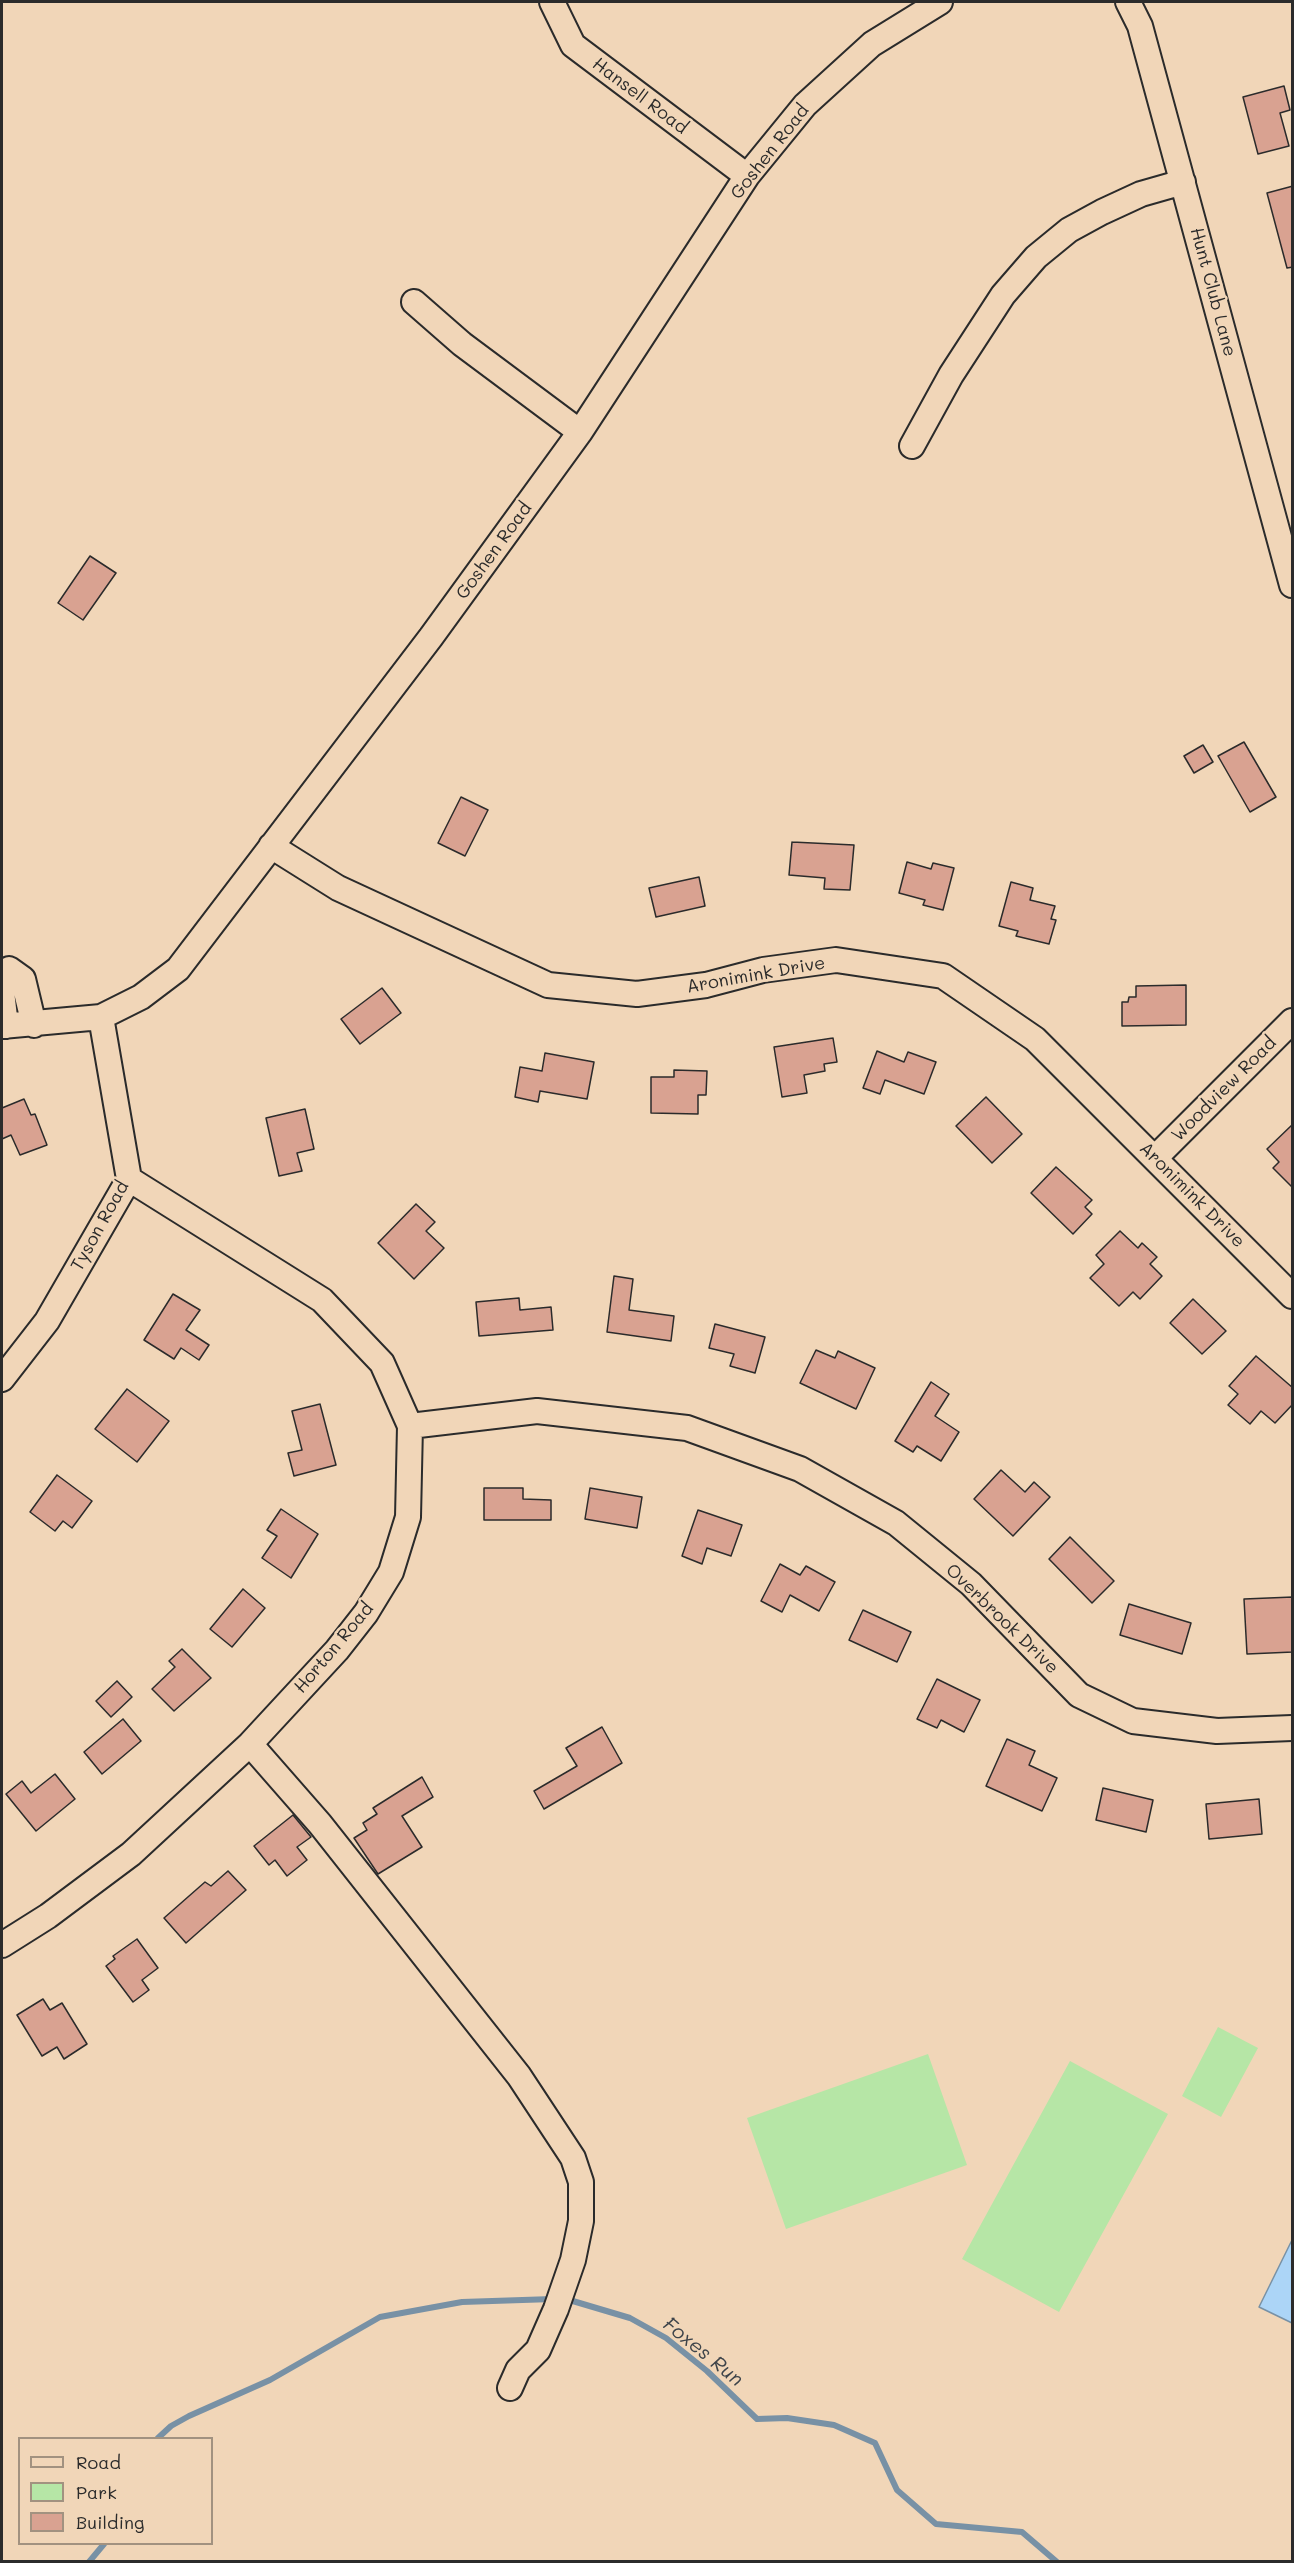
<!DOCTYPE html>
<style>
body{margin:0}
#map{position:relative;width:1294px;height:2563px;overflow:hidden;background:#f1d6b8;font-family:Mali,sans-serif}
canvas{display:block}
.frame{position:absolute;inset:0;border:3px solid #2b2b2b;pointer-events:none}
.legend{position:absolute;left:18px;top:2437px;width:195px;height:108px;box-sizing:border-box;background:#f1d6b8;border:2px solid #a29280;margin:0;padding:8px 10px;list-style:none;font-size:18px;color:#2b2b2b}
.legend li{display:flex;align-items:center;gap:12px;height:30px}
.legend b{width:30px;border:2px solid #a29280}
</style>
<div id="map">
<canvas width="1294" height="2563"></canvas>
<div class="frame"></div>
<ul class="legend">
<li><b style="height:8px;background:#f1d6b8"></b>Road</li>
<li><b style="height:16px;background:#b6e6a6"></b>Park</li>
<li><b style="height:16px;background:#d9a291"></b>Building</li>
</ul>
</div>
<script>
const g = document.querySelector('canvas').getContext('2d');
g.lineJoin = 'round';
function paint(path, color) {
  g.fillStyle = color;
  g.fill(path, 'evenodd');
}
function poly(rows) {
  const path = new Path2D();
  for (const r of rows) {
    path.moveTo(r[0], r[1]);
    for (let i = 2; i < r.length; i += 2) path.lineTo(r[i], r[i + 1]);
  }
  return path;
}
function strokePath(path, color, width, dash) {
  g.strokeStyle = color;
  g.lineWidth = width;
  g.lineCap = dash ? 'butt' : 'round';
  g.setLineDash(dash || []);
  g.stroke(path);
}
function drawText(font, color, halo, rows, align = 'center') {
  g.font = font + ' Mali,sans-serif';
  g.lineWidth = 5;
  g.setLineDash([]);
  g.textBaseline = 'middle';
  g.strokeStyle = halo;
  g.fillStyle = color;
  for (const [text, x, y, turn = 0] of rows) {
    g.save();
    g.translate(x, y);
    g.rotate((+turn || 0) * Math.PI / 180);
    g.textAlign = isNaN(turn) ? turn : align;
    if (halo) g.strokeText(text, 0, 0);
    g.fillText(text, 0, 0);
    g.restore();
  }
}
const green = poly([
 [1218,2027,1258,2048,1221,2117,1182,2096],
 [928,2054,967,2165,786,2229,747,2118],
 [1070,2061,1168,2114,1059,2312,962,2259]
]);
const water = poly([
 [1292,2240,1292,2323,1259,2307,1292,2240]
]);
const stream = poly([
 [566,2299,630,2318,666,2338,707,2371,757,2419,787,2418,834,2425,875,2443,897,2490,936,2524,1022,2532,1057,2562],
 [158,2438,171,2426,189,2416,270,2380,380,2317,462,2302,553,2299],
 [89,2562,104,2544]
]);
const building = poly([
 [1284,86,1290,110,1280,113,1289,146,1258,154,1243,97,1284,86],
 [1293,186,1293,267,1287,268,1267,193,1293,186],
 [90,556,116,573,83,620,58,603,90,556],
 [1244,742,1276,797,1250,812,1218,756,1244,742],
 [1203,745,1213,762,1194,773,1184,756,1203,745],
 [461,797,488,810,465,856,438,843,461,797],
 [792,842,854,845,850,890,824,889,825,878,789,875,792,842],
 [907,862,931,869,933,863,954,868,943,910,923,905,925,900,899,893,907,862],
 [699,877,705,906,656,917,649,888,699,877],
 [1011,882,1033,888,1030,900,1055,906,1051,919,1056,920,1049,944,1016,936,1018,931,999,926,1011,882],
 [1186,985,1186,1025,1122,1026,1122,1002,1128,1002,1129,997,1136,997,1136,986,1186,985],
 [382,988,401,1013,360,1044,341,1019,382,988],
 [833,1038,837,1062,824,1064,825,1071,804,1075,807,1093,782,1097,774,1047,833,1038],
 [877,1051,904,1062,908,1052,936,1062,924,1094,885,1080,880,1094,863,1088,877,1051],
 [545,1053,594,1062,587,1099,540,1091,538,1102,515,1097,520,1067,542,1071,545,1053],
 [674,1070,707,1071,706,1095,698,1095,698,1114,651,1113,651,1077,674,1077,674,1070],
 [986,1097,1022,1134,992,1163,956,1126,986,1097],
 [24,1099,31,1115,35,1114,47,1145,20,1155,11,1135,2,1139,2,1108,24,1099],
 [305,1109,314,1149,297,1153,302,1171,279,1176,266,1118,305,1109],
 [1293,1124,1293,1188,1273,1168,1279,1162,1267,1149,1293,1124],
 [1056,1167,1092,1200,1085,1207,1092,1214,1073,1234,1031,1193,1056,1167],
 [416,1204,435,1222,426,1231,444,1248,414,1279,378,1243,416,1204],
 [1120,1231,1138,1248,1142,1243,1157,1257,1150,1264,1162,1276,1140,1299,1133,1292,1119,1306,1090,1278,1104,1264,1096,1255,1120,1231],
 [614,1276,633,1279,629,1310,674,1316,671,1341,607,1332,614,1276],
 [173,1294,200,1310,186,1330,209,1345,199,1360,181,1348,174,1359,144,1340,173,1294],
 [519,1298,520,1310,551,1307,553,1330,479,1336,476,1302,519,1298],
 [1193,1299,1226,1331,1202,1354,1170,1323,1193,1299],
 [715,1324,765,1337,755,1373,730,1366,734,1354,709,1348,715,1324],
 [816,1350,835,1358,838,1351,875,1368,856,1409,800,1383,816,1350],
 [1256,1356,1293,1388,1293,1404,1275,1423,1261,1411,1250,1424,1228,1405,1238,1394,1229,1386,1256,1356],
 [931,1382,949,1394,935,1416,959,1432,941,1461,917,1446,913,1452,895,1441,931,1382],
 [127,1389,169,1421,137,1462,95,1429,127,1389],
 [320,1404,336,1465,294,1476,288,1453,302,1450,292,1411,320,1404],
 [1001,1470,1025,1492,1034,1482,1050,1497,1013,1536,974,1499,1001,1470],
 [57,1475,92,1501,72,1528,63,1521,55,1531,30,1512,57,1475],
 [484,1488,523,1488,523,1499,551,1500,551,1520,484,1520,484,1488],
 [590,1488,642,1497,637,1528,585,1519,590,1488],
 [281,1509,318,1534,291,1578,262,1558,277,1536,267,1530,281,1509],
 [698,1510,742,1525,731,1556,707,1548,702,1564,682,1556,698,1510],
 [1070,1537,1114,1581,1092,1603,1049,1559,1070,1537],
 [780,1564,800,1575,806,1566,835,1582,819,1611,790,1595,782,1612,761,1601,780,1564],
 [243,1589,265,1608,232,1647,210,1629,243,1589],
 [1293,1597,1293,1652,1247,1654,1244,1599,1293,1597],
 [1129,1604,1191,1623,1182,1654,1120,1635,1129,1604],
 [863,1610,911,1632,897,1662,849,1640,863,1610],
 [182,1649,211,1678,174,1711,152,1689,175,1667,169,1661,182,1649],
 [937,1679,980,1700,964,1732,941,1720,937,1728,917,1719,937,1679],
 [117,1681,132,1697,111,1717,96,1701,117,1681],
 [123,1719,141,1741,102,1774,84,1752,123,1719],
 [602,1727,622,1763,544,1809,534,1791,577,1766,566,1748,602,1727],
 [1007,1739,1035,1751,1029,1765,1057,1778,1042,1811,986,1786,1007,1739],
 [55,1774,75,1799,36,1831,6,1794,22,1781,31,1793,55,1774],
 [422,1777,433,1797,402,1816,422,1847,378,1874,354,1838,367,1830,363,1823,377,1814,373,1808,422,1777],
 [1103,1788,1153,1800,1146,1832,1096,1820,1103,1788],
 [1259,1799,1262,1834,1209,1839,1206,1804,1259,1799],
 [293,1815,311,1837,297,1847,307,1860,287,1876,275,1860,269,1865,254,1846,293,1815],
 [228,1871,246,1890,186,1943,164,1918,205,1882,211,1886,228,1871],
 [137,1939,158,1968,142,1980,149,1990,133,2002,106,1966,115,1959,113,1956,137,1939],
 [43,1999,50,2010,62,2003,87,2044,64,2059,57,2047,42,2056,17,2015,43,1999]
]);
const minor = poly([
 [552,2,573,45,747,176],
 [1128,2,1140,26,1292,585],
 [414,302,462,344,580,432],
 [912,446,951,375,1003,295,1036,257,1069,230,1102,212,1141,194,1183,182],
 [271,846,338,888,548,985,637,994,706,985,763,970,836,960,943,976,1035,1039,1292,1296],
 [2,981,9,969,23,979,34,1025],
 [2,991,6,1026],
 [2,1026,101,1017,141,997,178,969,431,637,580,432,747,176,805,105,872,44,940,2],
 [1156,1157,1292,1021],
 [2,1379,47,1321,129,1179,101,1017],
 [410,1426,537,1411,687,1428,800,1469,896,1523,971,1584,1079,1695,1133,1721,1217,1731,1292,1728],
 [250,1744,320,1824,519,2076,573,2158,581,2182,581,2221,573,2260,556,2309,538,2350,518,2370,510,2388],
 [2,1945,48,1916,131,1854,250,1744,337,1650,366,1613,391,1572,408,1517,410,1426,382,1363,322,1300,129,1179]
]);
const streetNames = [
 ["Hansell Road",640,96,37],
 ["Goshen Road",770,152,-52],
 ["Hunt Club Lane",1213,292,75],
 ["Goshen Road",494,551,-54],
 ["Aronimink Drive",756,975,-10],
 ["Woodview Road",1224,1089,-45],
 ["Aronimink Drive",1192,1195,45],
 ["Tyson Road",100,1226,-61],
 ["Overbrook Drive",1002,1619,44],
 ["Horton Road",334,1648,-50]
];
const waterNames = [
 ["Foxes Run",703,2352,39]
];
paint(green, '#b6e6a6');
paint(water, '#acd5f7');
strokePath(water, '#7891a5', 1.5);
strokePath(stream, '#7891a5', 6);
paint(building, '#d9a291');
strokePath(building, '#2b2b2b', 1.5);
strokePath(minor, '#2b2b2b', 28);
strokePath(minor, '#f1d6b8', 24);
drawText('18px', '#2b2b2b', '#f1d6b8', streetNames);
drawText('italic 20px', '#3e444a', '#f1d6b8', waterNames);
</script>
